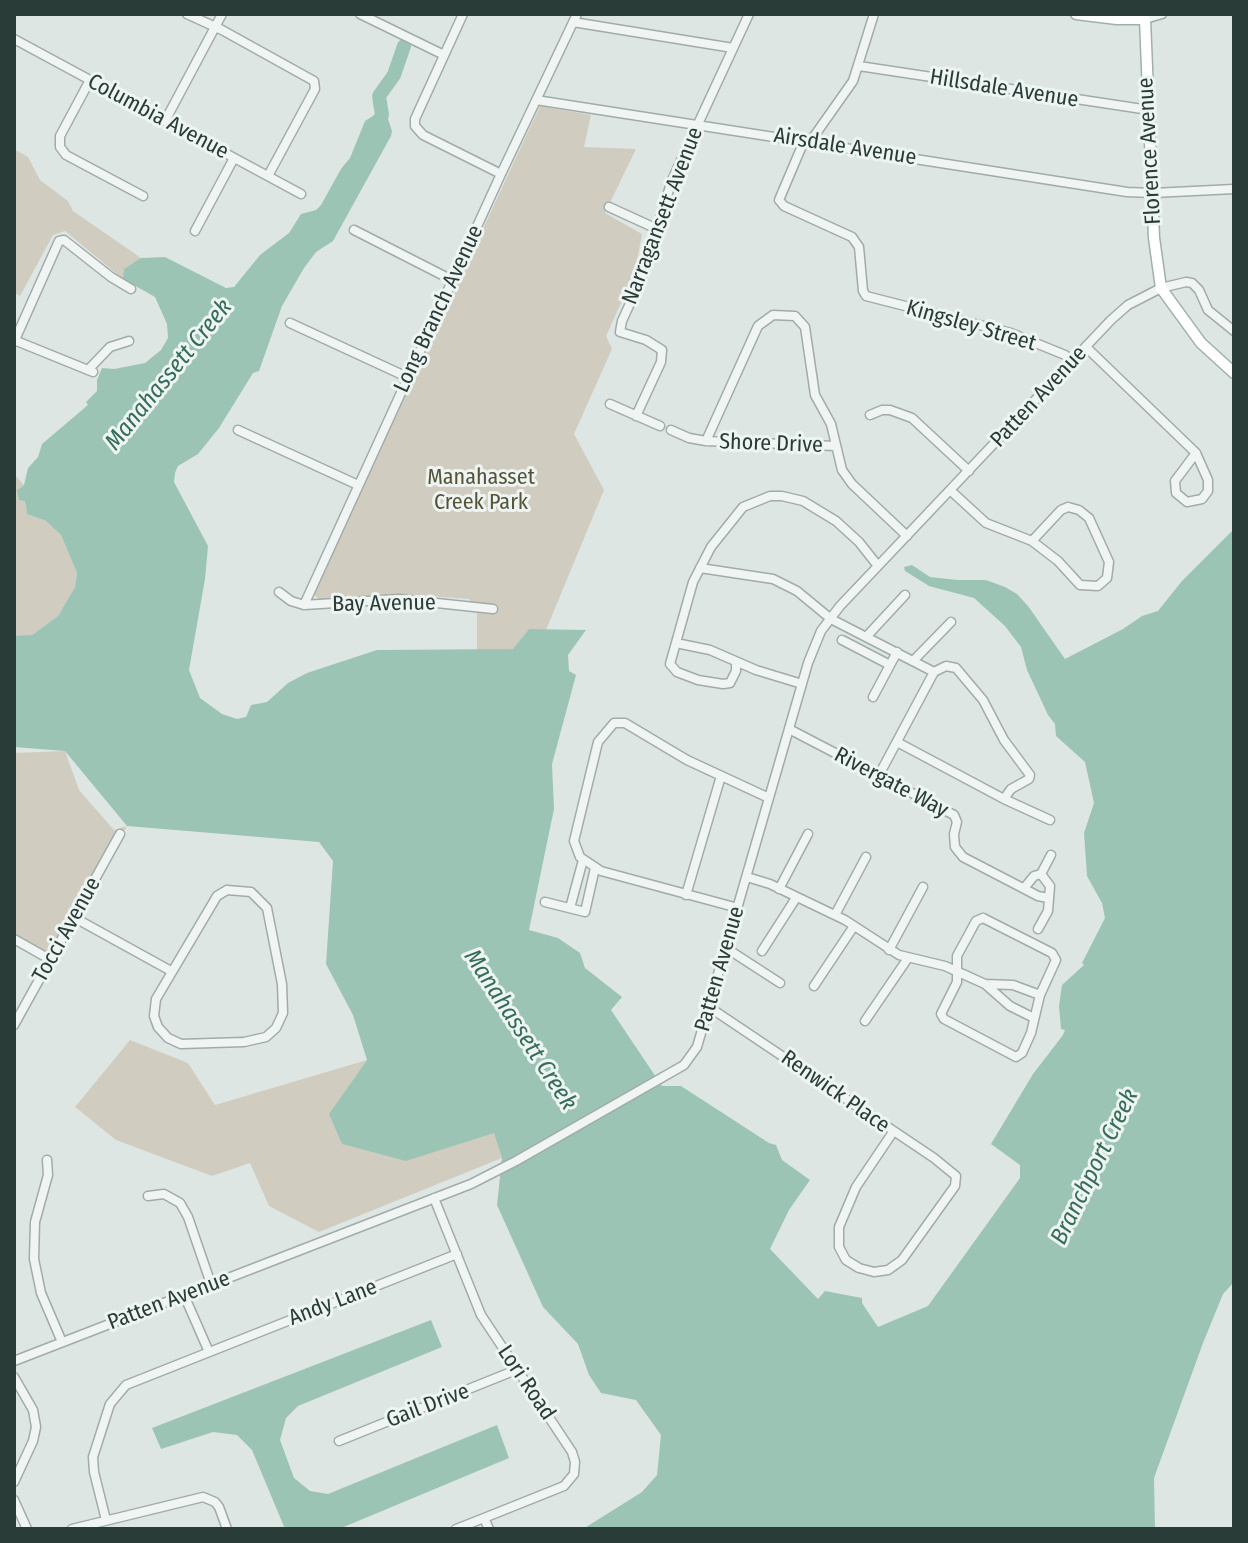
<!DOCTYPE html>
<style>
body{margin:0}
#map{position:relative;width:1248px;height:1543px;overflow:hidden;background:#dee6e4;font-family:"Fira Sans Condensed",sans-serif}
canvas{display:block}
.frame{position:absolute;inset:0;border:16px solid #293c37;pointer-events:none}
</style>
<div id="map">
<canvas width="1248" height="1543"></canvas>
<div class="frame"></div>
</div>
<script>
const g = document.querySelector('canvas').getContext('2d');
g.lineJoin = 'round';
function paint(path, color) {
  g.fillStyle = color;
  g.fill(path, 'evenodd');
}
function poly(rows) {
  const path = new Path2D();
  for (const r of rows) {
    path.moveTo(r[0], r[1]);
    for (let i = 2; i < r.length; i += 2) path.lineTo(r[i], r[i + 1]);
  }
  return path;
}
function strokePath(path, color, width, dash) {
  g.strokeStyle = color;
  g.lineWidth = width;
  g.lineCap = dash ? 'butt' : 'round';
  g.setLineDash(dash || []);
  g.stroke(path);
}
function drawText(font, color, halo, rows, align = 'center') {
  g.font = font + ' "Fira Sans Condensed",sans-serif';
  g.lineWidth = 6;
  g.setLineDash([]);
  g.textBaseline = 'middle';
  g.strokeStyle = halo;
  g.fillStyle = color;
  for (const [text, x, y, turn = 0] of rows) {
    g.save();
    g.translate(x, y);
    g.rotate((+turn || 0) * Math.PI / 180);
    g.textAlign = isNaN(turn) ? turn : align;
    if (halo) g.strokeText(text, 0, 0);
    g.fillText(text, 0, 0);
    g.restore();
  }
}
const green = poly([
 [540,106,591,115,584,147,636,149,605,213,642,234,635,272,606,336,612,349,574,434,604,490,546,630,529,629,514,649,477,651,477,614,469,599,401,594,322,602,313,594],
 [14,149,28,157,40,180,68,201,73,211,141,258,123,279,65,231,53,235,20,296,14,292],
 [14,474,24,485,18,489,25,501,27,514,46,521,61,535,77,573,75,587,58,616,32,635,22,637,14,636],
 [65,751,79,790,114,830,127,826,48,960,14,937,14,753],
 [130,1040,188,1063,215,1105,367,1060,330,1114,406,1161,494,1132,502,1158,319,1232,269,1206,250,1163,212,1176,116,1140,75,1107]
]);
const water = poly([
 [376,114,388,119,392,131,391,136,333,241,316,252,304,268,282,306,259,371,253,373,219,428,198,454,178,466,175,473,174,482,208,546,205,579,189,670,200,698,222,714,237,719,246,717,251,705,267,702,288,683,307,673,377,650,513,649,529,629,586,630,568,655,569,671,576,675,552,764,554,809,529,930,558,938,580,953,585,968,622,997,611,1010,662,1086,681,1086,769,1143,776,1145,782,1160,810,1180,789,1210,770,1249,818,1299,825,1291,862,1298,862,1303,878,1327,928,1306,1020,1178,1020,1165,991,1144,1033,1074,1063,1035,1065,1030,1061,1029,1059,1006,1062,985,1084,965,1082,963,1105,918,1102,903,1087,876,1084,833,1094,803,1085,762,1056,736,1055,724,1048,715,1027,670,1021,647,1005,626,974,598,929,586,905,571,904,567,912,565,930,577,958,580,986,580,1005,587,1017,594,1028,606,1065,659,1123,629,1142,616,1158,611,1182,581,1234,529,1234,1282,1223,1294,1203,1343,1154,1478,1155,1529,583,1529,642,1492,657,1475,661,1435,636,1400,601,1393,589,1375,578,1344,543,1307,497,1205,502,1158,494,1133,406,1161,342,1144,329,1114,367,1060,353,1015,326,964,333,861,319,842,127,826,65,751,14,747,14,636,32,635,58,616,75,587,77,573,61,535,46,521,27,514,25,501,19,500,17,490,24,485,28,468,38,457,42,444,88,405,86,402,97,391,97,380,102,368,114,369,145,363,161,350,168,338,167,324,155,297,123,279,124,269,141,258,165,257,226,288,234,287,260,255,289,233,301,214,316,210,321,205,341,169,350,158,365,121],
 [431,1320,442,1347,298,1406,286,1418,280,1440,294,1478,310,1491,328,1494,497,1425,509,1458,339,1529,285,1529,252,1450,237,1435,213,1432,161,1449,152,1428]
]);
const river = poly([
 [373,132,382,115,379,96,394,75,404,46]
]);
const minor = poly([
 [187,14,222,30,314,81,315,89,268,176],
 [360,14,444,55],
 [463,14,415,119,415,126,423,135,501,174],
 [1145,14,1145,19,1162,14],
 [573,22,733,48],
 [14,39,301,194],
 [859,66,1149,110],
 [90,80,60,136,60,147,66,155,143,196],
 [536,100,1127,192,1153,193,1234,189],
 [165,121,222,14],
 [804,141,779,200,784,206,852,237,859,247,863,291,866,296,1011,333,1065,355,1073,362],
 [810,142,853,81,874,14],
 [609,207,655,228],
 [354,230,452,280],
 [195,231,234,158],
 [290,323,407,377],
 [14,340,93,372],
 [14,342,59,241,64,240,111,277,131,289],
 [1086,347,1196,453],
 [88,370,110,347,129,341],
 [610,404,660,426],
 [870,415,882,410,890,410,912,418,969,471],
 [636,416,661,362,662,350,646,340,620,332,622,321,642,277,672,180,749,14],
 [238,430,358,485],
 [671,430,689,438,706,441,836,446],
 [706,441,758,326,773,315,795,316,805,327,815,395,831,424,842,470,852,484,907,536],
 [1196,453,1208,480,1208,491,1202,499,1187,502,1176,493,1175,481,1196,453],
 [950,490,986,523,1032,541],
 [1068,507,1079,510,1089,518,1109,562,1107,578,1098,586,1080,585,1058,561,1032,541,1061,510,1068,507],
 [700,568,773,579,797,591,831,619,934,672,946,666,956,668,983,700,1004,740,1030,775,1029,779,1011,789,1004,799],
 [279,592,291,601,304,605,399,599,493,609],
 [304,605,501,174,577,14],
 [867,636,905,595],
 [842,640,890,665],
 [676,643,710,650,756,670,802,684],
 [913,661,951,622],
 [736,662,736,671,730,683,723,684,698,680,677,672,670,664,693,582,711,547,743,507,770,496,782,496,803,501,836,521,859,542,878,566],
 [873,697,897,652],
 [789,729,954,815,957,822,954,834,955,847,963,857,1038,896,1048,898],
 [897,742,1004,799,1050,820],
 [879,775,934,672],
 [1041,874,1051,855],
 [747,877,770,884,845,920,899,955,945,966,985,984,1010,1006,1034,1018],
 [1025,887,1034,876,1041,874,1050,886,1048,911,1038,929],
 [779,889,808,834],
 [227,890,251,892,267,908,282,984,283,1013,276,1028,266,1037,244,1042,181,1044,168,1038,158,1027,154,1016,156,999,217,896,227,890],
 [686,895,721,776],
 [545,902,585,912,595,868],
 [570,908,583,860],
 [738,908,601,871,580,857,574,841,598,742,614,723,625,723,687,760,769,798],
 [835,915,866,857],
 [75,918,171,971],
 [983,918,1052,953,1056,960,1040,995,1031,1033,1022,1053,1016,1057,944,1019,941,1014,957,982,957,956,976,921,983,918],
 [14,939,51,960],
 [726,948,780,983],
 [889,950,923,887],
 [762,951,796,898],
 [985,984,1013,985,1040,995],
 [814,986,854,926],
 [709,1007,934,1158,956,1176,955,1186,902,1260,888,1270,874,1272,859,1268,846,1260,839,1247,839,1227,856,1187,893,1132],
 [865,1021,908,958],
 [14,1025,120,834],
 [47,1160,48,1175,35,1222,34,1259,41,1293,62,1342],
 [148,1196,164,1194,180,1203,188,1217,211,1284],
 [434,1198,481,1315,572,1452,575,1462,574,1474,564,1486,484,1518],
 [184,1295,209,1352],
 [14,1361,471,1184,516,1161,684,1065,697,1047,808,663,821,631,840,606,878,566,1111,320,1128,305,1161,288,1186,282,1192,283,1199,290,1208,310,1234,331],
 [14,1377,33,1410,36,1427,33,1441,14,1482],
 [339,1441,516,1370],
 [14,1500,27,1529],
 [106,1520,94,1472,93,1457,110,1404,126,1385,457,1254],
 [72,1529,203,1497,215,1502,219,1507,227,1529],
 [456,1529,484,1518,489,1529]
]);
const major = poly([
 [1076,14,1117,19,1145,19,1154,238,1161,288,1201,343,1234,373]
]);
const streetNames = [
 ["Hillsdale Avenue",1004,89,9],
 ["Columbia Avenue",158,117,28],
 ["Airsdale Avenue",845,147,9],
 ["Florence Avenue",1150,151,-93],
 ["Narragansett Avenue",663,216,-69],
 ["Long Branch Avenue",439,309,-65],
 ["Kingsley Street",971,326,16],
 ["Patten Avenue",1039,397,-47],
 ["Shore Drive",771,444,2],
 ["Bay Avenue",384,604,-1],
 ["Rivergate Way",891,783,28],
 ["Tocci Avenue",67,930,-61],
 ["Patten Avenue",720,969,-74],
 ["Renwick Place",835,1092,35],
 ["Patten Avenue",169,1301,-21],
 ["Andy Lane",333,1303,-21],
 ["Lori Road",526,1383,56],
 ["Gail Drive",428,1406,-21]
];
const parkNames = [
 ["Manahasset",481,478],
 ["Creek Park",481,503]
];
const waterNames = [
 ["Manahassett Creek",169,375,-51],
 ["Manahassett Creek",520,1030,57],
 ["Branchport Creek",1095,1167,-64]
];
paint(green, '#d0cdc0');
paint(water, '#9cc4b5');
strokePath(river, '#9cc4b5', 14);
strokePath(minor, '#a0aca9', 11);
strokePath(major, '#9fb1ac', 13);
strokePath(minor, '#f0f5f4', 8);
strokePath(major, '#fff', 10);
drawText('22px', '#293c37', '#edf4f2', streetNames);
drawText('22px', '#565437', '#edf4f2', parkNames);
drawText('italic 24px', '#366c5a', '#edf4f2', waterNames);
</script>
